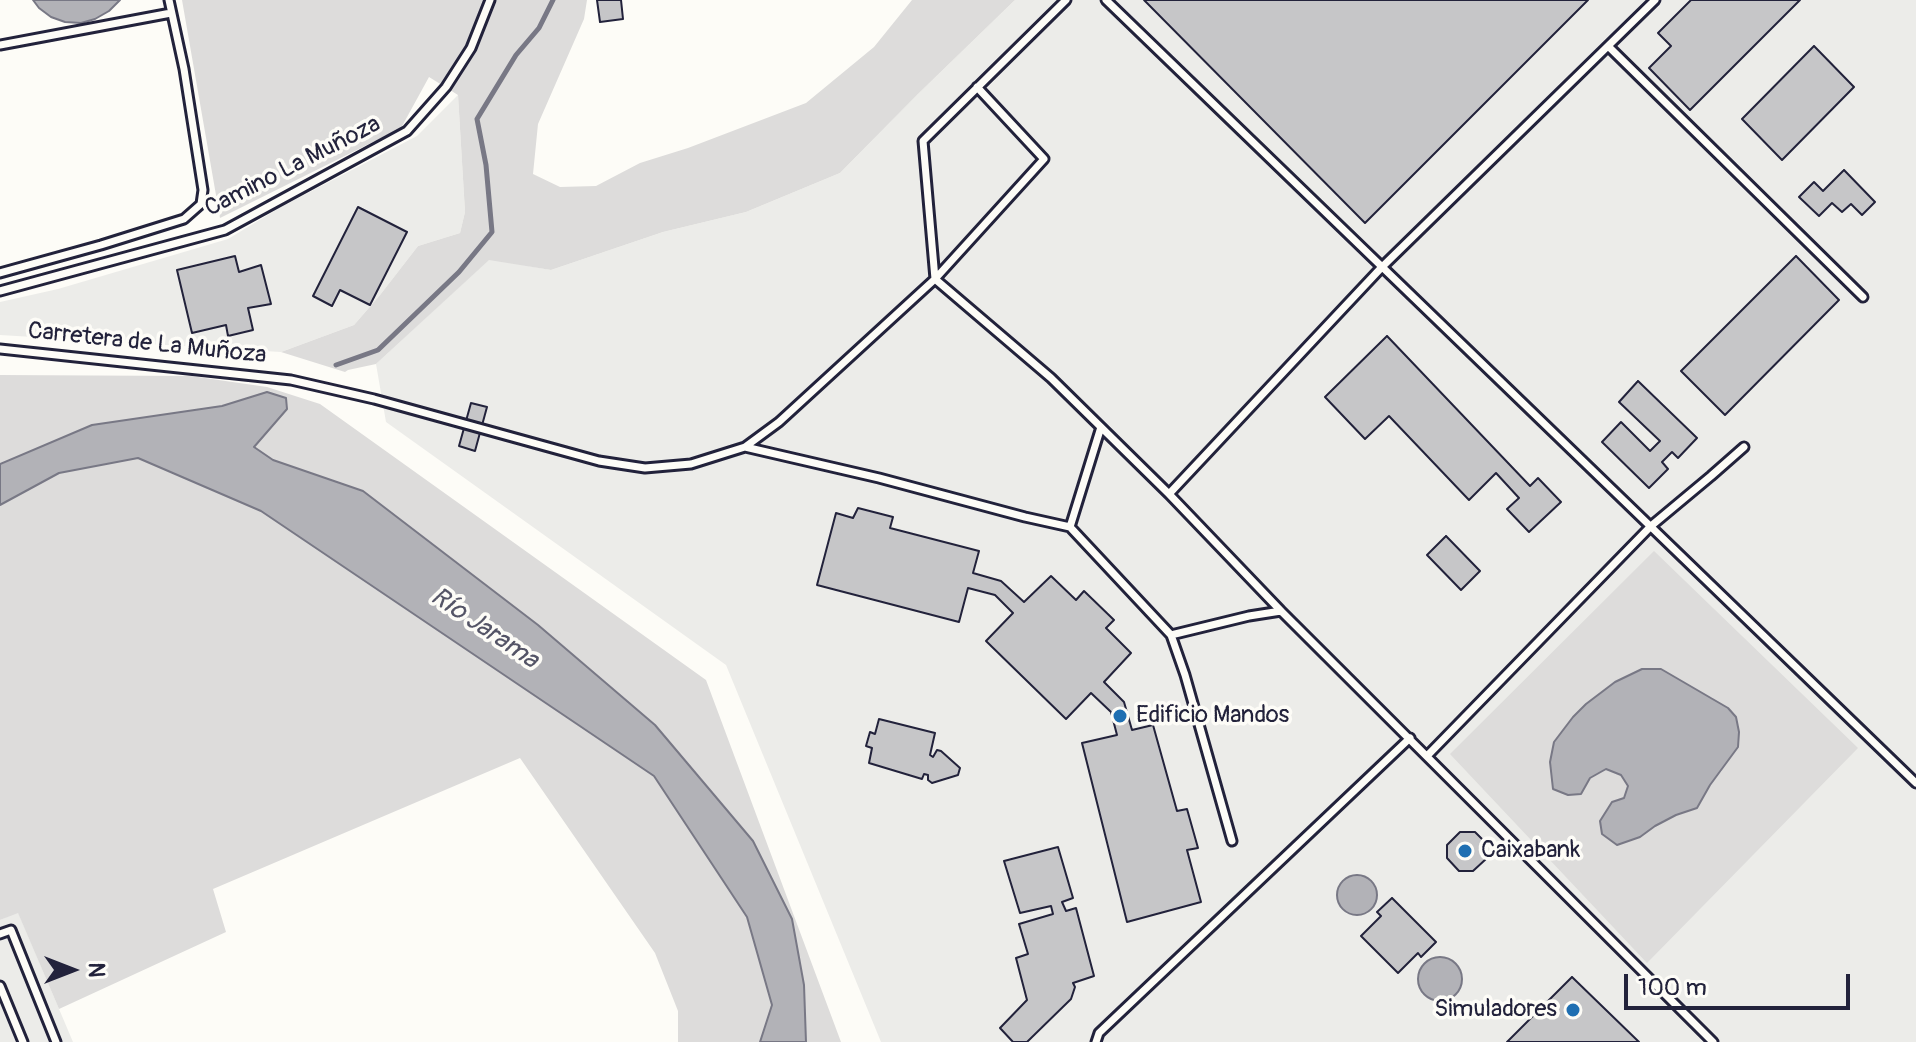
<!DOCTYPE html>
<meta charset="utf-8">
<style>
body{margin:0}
#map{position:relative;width:1916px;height:1042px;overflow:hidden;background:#fdfcf7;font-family:Pangolin,sans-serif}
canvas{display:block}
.north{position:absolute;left:32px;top:930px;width:80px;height:80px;-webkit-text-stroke:6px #fdfcf7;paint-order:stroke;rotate:90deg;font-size:22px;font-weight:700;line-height:32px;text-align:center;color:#22223b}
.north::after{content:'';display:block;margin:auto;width:28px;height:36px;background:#22223b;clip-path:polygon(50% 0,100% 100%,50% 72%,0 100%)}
.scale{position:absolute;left:1624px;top:974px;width:226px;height:36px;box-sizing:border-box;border:4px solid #22223b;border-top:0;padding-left:10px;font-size:24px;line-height:28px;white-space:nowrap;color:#22223b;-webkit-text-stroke:6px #fdfcf7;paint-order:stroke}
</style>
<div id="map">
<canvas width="1916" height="1042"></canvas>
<div class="north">N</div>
<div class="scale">100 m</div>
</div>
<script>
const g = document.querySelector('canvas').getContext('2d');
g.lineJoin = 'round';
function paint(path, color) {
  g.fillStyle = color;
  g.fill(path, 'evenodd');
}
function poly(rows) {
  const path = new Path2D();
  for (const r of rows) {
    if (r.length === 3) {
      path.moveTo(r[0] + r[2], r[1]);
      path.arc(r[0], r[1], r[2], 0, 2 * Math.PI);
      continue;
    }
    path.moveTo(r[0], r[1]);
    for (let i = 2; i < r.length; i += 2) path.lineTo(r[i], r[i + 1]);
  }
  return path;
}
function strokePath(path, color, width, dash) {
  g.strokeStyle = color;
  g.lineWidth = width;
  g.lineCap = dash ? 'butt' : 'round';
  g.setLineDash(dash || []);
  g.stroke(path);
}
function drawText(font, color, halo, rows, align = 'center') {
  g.font = font + ' Pangolin,sans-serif';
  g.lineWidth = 7;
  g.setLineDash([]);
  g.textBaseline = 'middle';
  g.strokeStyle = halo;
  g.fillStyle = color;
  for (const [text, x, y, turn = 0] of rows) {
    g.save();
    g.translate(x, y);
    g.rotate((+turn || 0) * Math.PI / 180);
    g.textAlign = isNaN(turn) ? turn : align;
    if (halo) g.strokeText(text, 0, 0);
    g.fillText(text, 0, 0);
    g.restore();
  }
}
const built = poly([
 [1015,0,1916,0,1916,1042,881,1042,726,665,386,422,376,364,489,259,551,270,663,232,746,212,840,173,918,94],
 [458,95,465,212,460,233,418,246,380,295,354,325,281,352,0,335,0,302,58,289,228,239,281,207,417,136],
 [18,912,73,1042,0,1042,0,920]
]);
const green = poly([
 [182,0,587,0,584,19,538,124,533,174,560,187,596,186,640,163,688,148,806,103,874,47,912,0,1015,0,918,94,840,173,746,212,663,232,551,270,489,260,376,364,348,370,345,372,281,352,354,325,380,295,418,246,460,233,465,212,458,95,429,77,401,128,220,218],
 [0,375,191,376,267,387,320,404,706,680,841,1042,678,1042,678,1011,655,953,520,758,213,889,226,932,59,1009,18,913,0,920],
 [1654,551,1858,748,1647,963,1450,754],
 [1674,676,1689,687,1713,698,1722,771,1710,785,1697,807,1676,815,1655,826,1640,837,1624,798,1628,786,1621,775,1606,769,1590,778,1554,742,1573,717,1586,704]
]);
const water = poly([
 [33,0,120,0,109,11,95,19,81,23,65,22,51,17,39,8,33,0],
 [267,392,286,398,287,409,254,447,273,460,363,491,538,625,655,725,753,841,792,919,804,985,806,1042,760,1042,772,1005,747,917,654,776,261,511,138,458,59,473,0,505,0,464,92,425,222,406,267,392],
 [1642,669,1661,669,1728,708,1736,717,1739,732,1738,747,1710,785,1697,808,1676,815,1655,826,1640,837,1617,845,1602,834,1600,821,1612,802,1624,798,1628,786,1621,775,1606,769,1590,778,1581,794,1568,795,1553,789,1550,762,1554,742,1573,717,1586,704,1615,682,1642,669],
 [1357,895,20],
 [1440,979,22]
]);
const stream = poly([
 [336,365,378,350,459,272,492,232,486,165,477,119,516,55,539,28,553,0]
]);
const building = poly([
 [597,0,621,0,623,19,600,22,597,0],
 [1144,0,1588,0,1365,223,1144,0],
 [1691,0,1800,0,1690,110,1649,68,1671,46,1658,33,1691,0],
 [1814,46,1854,87,1782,160,1742,119,1814,46],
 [1844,170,1875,202,1862,215,1851,204,1842,212,1832,203,1819,216,1799,197,1814,182,1823,191,1844,170],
 [358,207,407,232,370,305,340,290,332,306,313,296,358,207],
 [235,256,239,272,261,265,271,304,248,308,253,330,228,336,226,325,192,333,177,270,235,256],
 [1796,256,1839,300,1725,415,1681,371,1796,256],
 [1387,336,1530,486,1538,478,1561,502,1529,532,1507,509,1519,498,1496,473,1469,500,1389,416,1365,439,1325,397,1387,336],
 [1638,381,1697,438,1678,458,1672,452,1662,462,1668,469,1649,488,1602,442,1621,422,1650,451,1660,441,1619,402,1638,381],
 [471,403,487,407,475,451,459,446,471,403],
 [858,508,893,517,890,528,979,551,973,573,1001,581,1024,602,1051,576,1076,600,1084,591,1114,620,1106,628,1131,653,1104,682,1124,702,1132,730,1153,725,1177,811,1187,809,1198,848,1187,850,1201,902,1127,922,1082,743,1117,735,1111,712,1091,693,1066,719,986,641,1013,613,995,595,968,588,959,622,817,585,836,513,853,518,858,508],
 [1446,536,1480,571,1461,590,1427,555,1446,536],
 [879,719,935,733,930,755,933,757,937,750,941,751,960,768,958,775,932,783,928,780,928,775,924,774,922,779,869,763,872,748,866,746,870,732,875,734,879,719],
 [1460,832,1475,832,1486,843,1486,859,1473,871,1459,871,1447,858,1447,845,1460,832],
 [1058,847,1073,898,1062,902,1066,911,1076,908,1094,976,1073,983,1075,987,1071,999,1027,1042,1013,1042,1000,1028,1027,1000,1016,958,1028,954,1019,924,1053,914,1051,906,1020,913,1004,861,1058,847],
 [1392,898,1436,942,1421,957,1418,953,1398,973,1361,936,1381,916,1377,912,1392,898],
 [1572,977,1639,1042,1507,1042,1572,977]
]);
const lane = poly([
 [1066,0,923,141,935,279,1051,378,1169,494,1281,611,1713,1042],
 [1106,0,1916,783],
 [0,45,171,13],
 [1608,46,1863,297],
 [0,273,101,245,184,219,201,204,203,190,184,69,169,0],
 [0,291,225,230,407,131,446,87,471,48,490,0],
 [0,349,291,380,374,399,599,461,645,468,691,464,745,447,779,422,935,279,1044,159,977,87],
 [745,447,879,478,1025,517,1070,527,1171,635,1185,675,1232,841],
 [1169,494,1381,268,1655,0],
 [1070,527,1101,427],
 [1171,635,1249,616,1281,611],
 [1427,756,1651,526,1711,476,1744,447],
 [0,934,11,930,56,1042],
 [0,986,23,1042],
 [1096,1042,1099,1033,1410,738]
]);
const markers = [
 [1120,716,8,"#1f6fb2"],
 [1465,851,8,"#1f6fb2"],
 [1573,1010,8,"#1f6fb2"]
];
const streetNames = [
 ["Camino La Muñoza",293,167,-27],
 ["Carretera de La Muñoza",147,344,6]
];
const poiNames = [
 ["Edificio Mandos",1136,716],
 ["Caixabank",1481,851],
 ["Simuladores",1557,1010,"right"]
];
const waterNames = [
 ["Río Jarama",484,629,34]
];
paint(built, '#ecece9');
paint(green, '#dddcdb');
paint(water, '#b2b2b7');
strokePath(water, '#787885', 2);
strokePath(stream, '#787885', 5);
paint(building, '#c6c6c8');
strokePath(building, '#22223b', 2);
strokePath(lane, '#22223b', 13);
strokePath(lane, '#fdfcf7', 7);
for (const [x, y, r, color] of markers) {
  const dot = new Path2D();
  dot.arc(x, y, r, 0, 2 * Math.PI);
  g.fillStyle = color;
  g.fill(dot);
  strokePath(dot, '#fdfcf7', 3);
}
drawText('24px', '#22223b', '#fdfcf7', streetNames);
drawText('24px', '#22223b', '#fdfcf7', poiNames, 'left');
drawText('italic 26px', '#545466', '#fdfcf7', waterNames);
</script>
